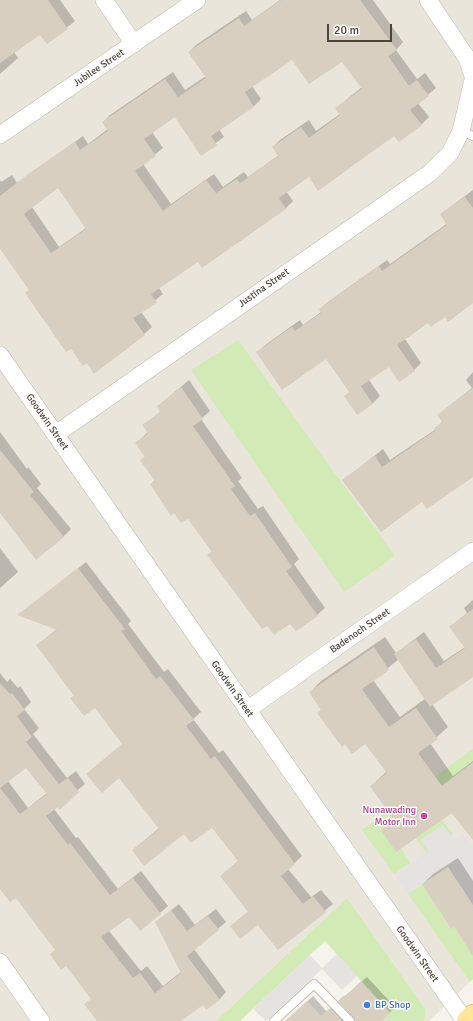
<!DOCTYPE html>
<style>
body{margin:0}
#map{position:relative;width:473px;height:1021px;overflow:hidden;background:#f6f3ec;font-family:Signika,sans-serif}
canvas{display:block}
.scale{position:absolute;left:327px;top:24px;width:65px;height:18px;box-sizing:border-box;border:2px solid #4b4439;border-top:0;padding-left:5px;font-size:12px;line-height:14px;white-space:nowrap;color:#4b4439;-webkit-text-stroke:3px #fff;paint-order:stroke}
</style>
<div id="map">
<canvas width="473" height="1021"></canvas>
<div class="scale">20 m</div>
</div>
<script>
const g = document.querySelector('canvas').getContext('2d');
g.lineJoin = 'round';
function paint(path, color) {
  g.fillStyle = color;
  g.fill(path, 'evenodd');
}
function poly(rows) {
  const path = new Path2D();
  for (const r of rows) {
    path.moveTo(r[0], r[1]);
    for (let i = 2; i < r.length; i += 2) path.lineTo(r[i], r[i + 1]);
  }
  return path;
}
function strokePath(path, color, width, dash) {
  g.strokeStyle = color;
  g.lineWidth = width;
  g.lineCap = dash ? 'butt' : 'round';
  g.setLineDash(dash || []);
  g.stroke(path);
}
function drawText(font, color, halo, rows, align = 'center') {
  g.font = font + ' Signika,sans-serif';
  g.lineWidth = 3;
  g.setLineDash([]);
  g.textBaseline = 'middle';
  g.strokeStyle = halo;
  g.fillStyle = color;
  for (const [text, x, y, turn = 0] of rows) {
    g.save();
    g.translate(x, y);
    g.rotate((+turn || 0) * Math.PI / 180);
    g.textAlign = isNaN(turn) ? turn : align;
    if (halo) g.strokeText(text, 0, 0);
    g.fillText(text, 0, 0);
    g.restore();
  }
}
const residential = poly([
 [0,0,473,0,473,979,429,1021,424,1021,426,1010,347,898,216,1021,0,1021]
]);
const green = poly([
 [238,340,395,556,344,592,191,370],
 [473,749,473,762,381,830,396,851,401,848,410,863,394,874,362,830],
 [442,820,453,834,451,836,443,825,421,840,428,851,426,852,416,838],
 [422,884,450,928,454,926,473,950,473,979,470,982,408,894],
 [347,898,426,1010,424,1021,382,1021,390,1013,325,941,240,1021,216,1021]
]);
const parking = poly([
 [443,825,451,835,453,834,456,839,464,834,473,846,473,905,448,867,408,894,394,874,428,851,421,840],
 [337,954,357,976,342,990,322,969,266,1021,253,1009,310,955,322,968]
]);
const shadow = poly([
 [0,0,60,0,75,21,47,43,40,33,14,52,18,58,0,74],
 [280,0,373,0,403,42,396,50,417,79,425,73,436,88,418,103,429,117,421,125,394,134,309,176,286,191,293,201,286,208,202,267,198,261,159,288,163,294,141,312,152,327,144,334,87,362,71,348,0,247,0,180,1,182,12,175,17,183,83,136,88,144,108,129,103,122,110,115,173,72,185,90,206,76,189,52,196,45,246,11,252,20],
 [293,58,343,60,362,87,336,108,340,114,316,131,309,120,280,140,273,147,279,155,248,177,244,172,223,187,214,174,171,204,143,164,163,148,152,132,175,115,201,154,224,137,219,129,254,106,261,99,252,86],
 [58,186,86,228,59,247,32,207],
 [473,190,473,301,429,322,405,339,421,363,414,370,389,366,369,380,380,396,373,403,357,414,350,391,327,358,257,353,265,345,300,320,303,325,321,312,320,309,328,302,387,260,390,264,448,223,441,214],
 [473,372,473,475,422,500,344,480,383,449,390,460,436,429,442,421,438,415,472,388,466,380],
 [189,380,210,411,201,419,242,478,238,481,258,509,263,506,299,559,294,564,325,608,317,615,290,622,209,555,212,551,188,517,174,512,151,484,155,480,141,460,146,456,136,443,148,432,144,426,161,411,158,406],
 [0,432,27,469,28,467,41,484,37,488,71,529,63,537,0,511],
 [0,548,18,572,0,588],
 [86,562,131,621,128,624,164,672,168,669,201,712,193,719,219,753,223,750,302,856,288,869,311,897,321,890,333,904,278,948,259,923,231,926,249,911,221,876,239,860,212,826,185,833,133,850,159,828,123,744,95,707,72,698,75,695,37,645,57,629,19,615],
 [473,600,473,676,432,704,448,727,430,743,453,776,473,761,473,839,452,812,383,830,394,818,371,786,387,771,366,743,318,713,322,709,310,692,321,681,385,637,396,653,424,632,444,661,465,647,450,627,467,613,464,608],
 [399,659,426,698,400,717,373,680],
 [0,673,7,682,10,679,18,688,20,686,31,702,24,709,39,728,33,734,67,778,76,771,85,784,54,809,76,838,78,837,118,889,141,871,168,906,160,913,130,916,109,931,141,971,147,966,163,986,181,972,156,922,179,904,195,925,216,909,226,922,194,949,226,992,219,1000,203,1004,180,1021,107,1021,56,949,16,897,0,887],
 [26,767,47,793,28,808,8,781],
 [458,858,473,881,473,949,423,884,433,874],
 [367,977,395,1007,381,1021,356,1021,339,1001],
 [313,996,327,1012,335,1004,351,1020,355,1021,287,1021]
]);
const building = poly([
 [0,0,48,0,68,29,47,44,40,35,0,63],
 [281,0,360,0,397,50,388,56,409,86,417,80,429,96,410,110,422,125,399,142,394,136,318,191,309,177,279,198,286,209,202,268,198,262,151,294,157,303,133,318,145,335,94,374,87,363,83,366,71,349,66,352,25,293,29,290,0,249,0,196,28,174,75,142,80,150,108,131,102,122,165,79,178,97,206,78,188,52,239,18,244,26],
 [292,60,309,84,342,62,362,89,335,108,340,115,309,138,301,127,272,147,278,156,240,183,237,179,216,193,206,180,163,211,135,171,156,156,144,139,175,117,201,156,217,145,211,136,254,107,245,92],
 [58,188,86,229,51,253,24,214],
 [465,197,473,208,473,303,448,322,445,317,431,327,428,323,397,345,415,371,399,382,389,367,361,386,373,404,357,415,344,396,349,392,326,359,282,390,256,352,292,327,295,331,321,313,319,309,379,266,382,271,447,225,440,214],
 [181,387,203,419,193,426,235,486,231,489,250,516,255,513,292,567,286,571,318,616,296,631,290,624,274,635,267,626,262,629,207,555,212,552,188,519,181,523,174,513,171,516,150,484,155,481,140,460,145,457,135,443,148,433,142,425,160,412,157,406],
 [473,388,473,477,427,509,422,502,381,532,342,480,375,456,382,467,436,430,434,428,442,422,437,415],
 [0,450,34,492,30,495,64,537,36,560,0,513],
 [78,568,125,629,121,631,156,679,160,676,194,720,186,726,211,759,215,756,295,864,281,876,303,904,313,896,326,912,278,950,258,925,240,939,230,926,248,912,220,876,238,861,212,828,191,843,184,834,144,866,132,850,159,829,119,778,102,793,86,774,122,744,95,708,84,716,70,698,74,696,36,645,57,630,17,615],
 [473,609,473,677,430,707,394,654,416,639,436,668,465,648,449,627],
 [374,647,389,670,362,689,389,727,416,708,438,739,418,753,442,786,473,762,473,840,452,813,396,852,381,830,394,820,370,786,387,773,365,744,352,754,345,744,342,747,317,713,321,710,309,692],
 [0,683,10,694,12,693,25,710,17,716,32,737,26,742,59,784,68,778,79,792,60,810,58,807,46,816,68,845,70,843,110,895,133,878,161,914,140,931,129,917,101,937,133,978,140,973,155,993,181,973,155,922,171,910,187,931,208,916,219,930,187,956,220,1000,206,1010,203,1005,181,1021,97,1021,84,1004,91,999,66,966,61,970,50,954,55,950,16,898,10,902,0,889],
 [26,768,47,794,20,814,0,788],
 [448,867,473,905,473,956,454,926,451,929,422,884],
 [361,981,390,1013,382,1021,355,1021,354,1017,338,1001,343,996,345,997],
 [307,1001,321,1016,330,1008,342,1021,285,1021]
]);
const service = poly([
 [461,131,473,136],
 [274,1021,314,984,350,1021]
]);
const minor = poly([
 [104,0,134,44],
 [428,0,467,58,473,76],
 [0,135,197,0],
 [0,355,465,1021],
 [56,434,430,173,450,153,461,131,473,80],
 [247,710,473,551],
 [0,962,41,1021]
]);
const primary = poly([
 [468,1021,473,1016]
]);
const markers = [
 [424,816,4,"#d1479c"],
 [367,1005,4,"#3f7fe0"]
];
const streetNames = [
 ["Jubilee Street",99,68,-34],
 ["Justina Street",264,288,-35],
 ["Goodwin Street",47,422,55],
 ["Badenoch Street",360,631,-35],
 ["Goodwin Street",232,689,55],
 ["Goodwin Street",417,954,55]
];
const hotelNames = [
 ["Nunawading",416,810],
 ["Motor Inn",416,822]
];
const shopNames = [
 ["BP Shop",375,1005]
];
paint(residential, '#eae5da');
paint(green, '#d2eab5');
paint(parking, '#e5e3e0');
paint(shadow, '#0003');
paint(building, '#d8cfc1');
strokePath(service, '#c2bbae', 10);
strokePath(minor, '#c2bbae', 18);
strokePath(primary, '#e6c16a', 24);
strokePath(service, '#fff', 8);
strokePath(minor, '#fff', 17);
strokePath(primary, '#ffe39c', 22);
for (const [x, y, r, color] of markers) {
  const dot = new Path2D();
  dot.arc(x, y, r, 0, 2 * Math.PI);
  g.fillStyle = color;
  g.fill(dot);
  strokePath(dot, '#fff', 1.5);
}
drawText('10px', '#4b4439', '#fff', streetNames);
drawText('10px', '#b23c85', '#fff', hotelNames, 'right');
drawText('10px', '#366cbe', '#fff', shopNames, 'left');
</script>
